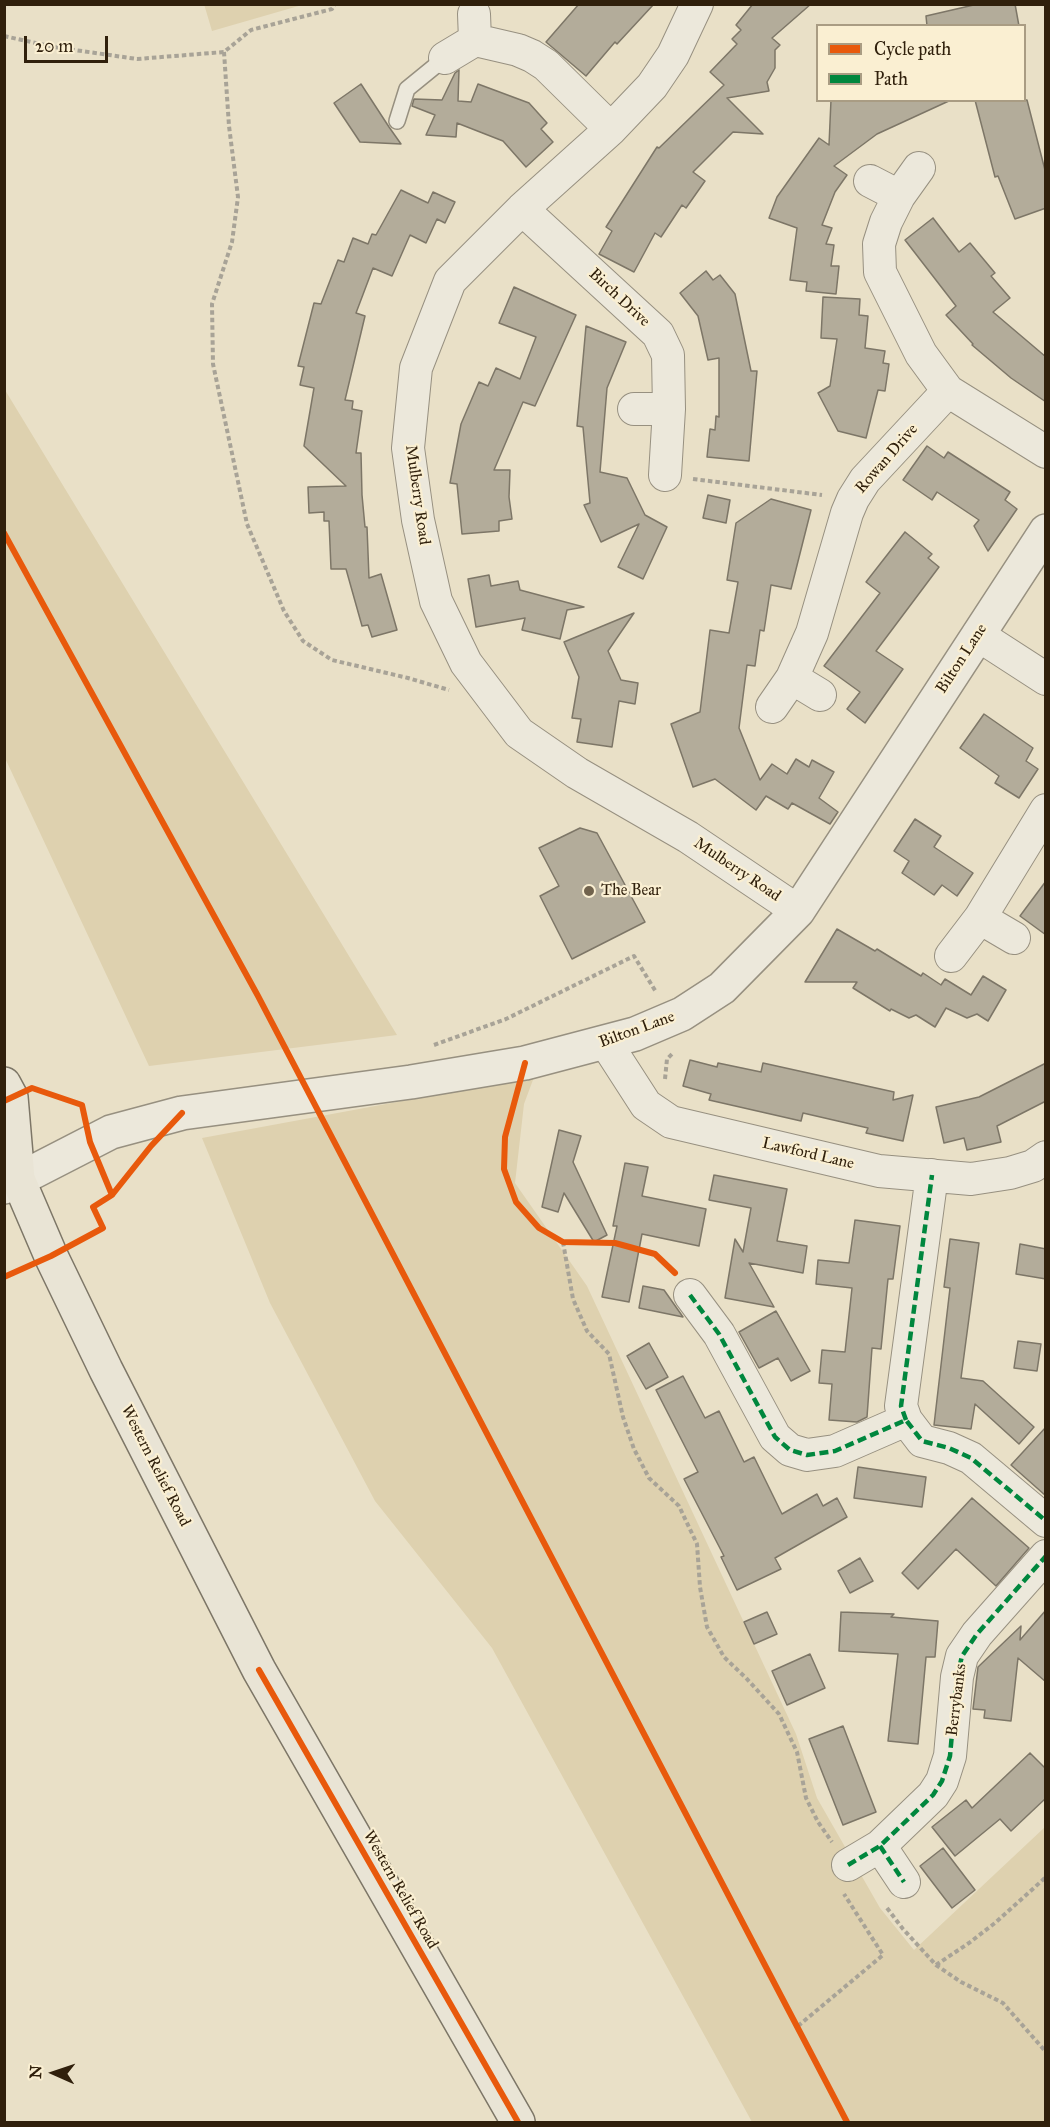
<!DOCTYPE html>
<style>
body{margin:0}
#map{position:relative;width:1050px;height:2127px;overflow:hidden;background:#e9e0c7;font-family:"IM FELL Great Primer",serif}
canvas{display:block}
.frame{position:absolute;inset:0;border:6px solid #30200c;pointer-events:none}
.legend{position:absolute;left:816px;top:24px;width:210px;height:78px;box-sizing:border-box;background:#faefd2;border:2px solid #a99c83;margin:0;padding:8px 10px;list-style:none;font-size:18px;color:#30200c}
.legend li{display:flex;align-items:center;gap:12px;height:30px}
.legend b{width:30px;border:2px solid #a99c83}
.north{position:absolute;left:24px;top:2043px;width:60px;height:60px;-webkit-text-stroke:4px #faefd2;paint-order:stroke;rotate:273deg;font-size:16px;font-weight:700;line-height:24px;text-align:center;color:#30200c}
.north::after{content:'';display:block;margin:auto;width:21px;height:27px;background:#30200c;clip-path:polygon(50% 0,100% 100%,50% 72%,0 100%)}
.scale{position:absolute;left:24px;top:36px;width:84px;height:27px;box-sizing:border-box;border:3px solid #30200c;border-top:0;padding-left:8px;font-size:18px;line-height:21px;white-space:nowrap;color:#30200c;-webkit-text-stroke:4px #faefd2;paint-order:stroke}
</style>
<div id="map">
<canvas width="1050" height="2127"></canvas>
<div class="frame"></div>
<ul class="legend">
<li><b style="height:8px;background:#e8590c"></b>Cycle path</li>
<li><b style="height:8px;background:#00873e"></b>Path</li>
</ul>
<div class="north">N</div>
<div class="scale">20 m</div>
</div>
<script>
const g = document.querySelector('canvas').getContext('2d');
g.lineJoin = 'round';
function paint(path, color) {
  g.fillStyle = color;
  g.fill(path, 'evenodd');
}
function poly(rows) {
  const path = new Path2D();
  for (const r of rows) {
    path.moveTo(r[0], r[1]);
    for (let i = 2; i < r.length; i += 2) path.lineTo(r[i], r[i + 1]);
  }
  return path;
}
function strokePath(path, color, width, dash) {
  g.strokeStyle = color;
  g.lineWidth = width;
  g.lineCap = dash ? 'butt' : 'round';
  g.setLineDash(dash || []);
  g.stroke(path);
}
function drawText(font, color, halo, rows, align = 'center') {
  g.font = font + ' "IM FELL Great Primer",serif';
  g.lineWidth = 4.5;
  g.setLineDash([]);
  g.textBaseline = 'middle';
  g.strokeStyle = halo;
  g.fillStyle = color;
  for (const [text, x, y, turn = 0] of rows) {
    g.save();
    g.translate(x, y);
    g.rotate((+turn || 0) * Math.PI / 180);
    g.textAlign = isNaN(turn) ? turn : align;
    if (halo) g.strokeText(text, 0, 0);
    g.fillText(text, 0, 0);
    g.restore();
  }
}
const green = poly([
 [204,4,302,4,302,5,212,31],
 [5,390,397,1035,149,1066,5,758],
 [537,1069,524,1104,515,1183,587,1286,796,1734,817,1798,880,1908,914,1950,1045,1827,1045,2122,752,2122,492,1648,375,1501,270,1303,202,1138,424,1097]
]);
const building = poly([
 [579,4,654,4,617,44,615,42,586,76,546,42,579,4],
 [753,4,811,4,772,38,780,45,775,50,775,68,767,82,769,91,727,98,763,134,733,132,693,172,705,181,686,208,682,205,661,237,655,233,634,272,599,254,612,231,606,227,657,147,659,148,724,85,710,72,737,44,732,39,741,30,736,25,753,4],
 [978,4,1015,4,1019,26,927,26,926,16,978,4],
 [459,70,458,101,471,102,478,84,529,103,547,123,541,129,553,142,526,167,503,141,457,123,456,137,426,135,435,115,412,106,414,99,442,100,455,73,459,70],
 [361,84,389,127,401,144,360,142,334,103,361,84],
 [831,100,951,100,877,134,834,166,847,175,835,192,822,225,832,228,826,244,834,245,831,266,839,266,836,294,806,291,807,282,790,280,797,228,769,218,777,197,819,138,829,145,831,100],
 [975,100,1027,100,1046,174,1046,208,1015,219,998,176,995,177,975,100],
 [401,190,428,203,433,192,455,202,445,223,437,219,426,243,410,235,392,276,373,268,356,313,365,316,345,400,353,401,352,409,362,411,356,453,361,453,362,495,365,527,367,527,369,578,381,574,397,630,372,637,368,625,362,626,346,569,331,569,329,521,324,521,324,512,309,513,308,487,346,486,304,446,314,388,300,385,304,367,298,366,314,303,321,304,338,260,344,262,353,238,368,244,372,234,376,235,401,190],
 [933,218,959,252,970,243,995,273,991,276,1010,298,993,312,1046,357,1046,402,1011,378,972,345,973,344,946,315,956,306,905,240,933,218],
 [706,271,713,280,720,275,735,294,751,371,757,371,749,461,707,457,710,429,715,430,716,416,719,417,719,358,708,360,698,316,680,293,706,271],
 [514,287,576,315,535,406,523,402,494,470,510,470,509,497,512,519,499,521,499,531,462,534,457,484,450,483,461,424,479,382,488,386,496,368,520,379,536,337,499,323,514,287],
 [823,297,860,299,859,315,868,316,865,348,885,351,883,363,889,364,885,391,878,390,866,438,838,431,818,393,830,386,837,339,821,338,823,297],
 [586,326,626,342,607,388,600,472,627,478,645,515,667,527,643,579,618,567,639,524,601,542,584,505,590,503,583,427,577,426,586,326],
 [927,446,944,458,948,452,1010,492,1005,500,1017,509,988,551,974,526,979,520,937,492,932,500,903,480,927,446],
 [708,495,730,500,726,523,703,518,708,495],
 [771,499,811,510,791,589,771,585,764,631,760,630,755,666,747,665,739,728,760,780,772,764,787,774,796,759,809,767,812,760,834,772,819,798,838,812,830,824,792,803,788,809,766,796,756,810,715,779,693,787,671,724,700,712,710,630,729,633,738,582,727,580,736,523,771,499],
 [905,532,932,554,928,558,939,567,876,651,903,669,865,723,847,709,860,692,824,666,880,593,866,582,905,532],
 [489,575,491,586,518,581,520,590,584,607,567,610,560,639,522,630,525,618,476,627,468,579,489,575],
 [634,613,608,651,621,680,638,683,635,704,619,701,612,747,577,742,581,719,572,718,579,677,564,642,634,613],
 [984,714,1033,748,1026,761,1038,769,1019,798,995,783,999,776,960,748,984,714],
 [915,819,941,836,934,847,973,873,957,896,942,885,934,895,902,873,909,861,894,851,915,819],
 [580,828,597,833,645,922,572,959,540,896,559,886,539,848,580,828],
 [1046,881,1046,935,1020,916,1046,881],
 [837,929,875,951,877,949,921,976,923,973,941,985,945,979,971,995,983,976,1006,990,988,1021,977,1014,967,1018,946,1008,935,1027,916,1015,909,1018,891,1009,890,1011,853,988,857,982,805,982,837,929],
 [690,1060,717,1067,718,1063,761,1072,763,1063,894,1092,893,1100,913,1095,903,1141,866,1133,868,1128,803,1113,801,1121,709,1100,711,1094,683,1086,690,1060],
 [1046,1063,1046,1101,997,1126,1001,1142,967,1150,964,1138,944,1143,936,1107,979,1097,1046,1063],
 [559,1130,581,1136,573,1162,607,1235,594,1242,564,1193,558,1212,542,1207,559,1130],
 [625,1163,648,1167,642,1196,706,1209,699,1246,642,1234,629,1302,602,1297,617,1226,613,1226,625,1163],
 [714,1175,787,1189,777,1241,807,1246,803,1273,749,1263,774,1307,725,1298,735,1239,743,1252,751,1208,709,1200,714,1175],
 [855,1220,900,1226,893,1279,888,1279,881,1349,872,1348,867,1417,857,1422,829,1420,832,1384,819,1383,822,1350,845,1352,852,1288,816,1284,818,1260,849,1263,855,1220],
 [950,1239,979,1243,961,1378,983,1381,1034,1427,1019,1444,975,1404,971,1429,934,1425,950,1288,944,1287,950,1239],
 [1020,1244,1046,1249,1046,1279,1016,1274,1020,1244],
 [643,1286,664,1290,683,1317,639,1308,643,1286],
 [776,1311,810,1371,791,1381,778,1358,759,1368,739,1332,776,1311],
 [1018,1341,1041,1344,1037,1371,1014,1368,1018,1341],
 [649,1343,668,1377,646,1389,627,1356,649,1343],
 [683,1376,705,1418,719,1411,744,1462,754,1457,782,1514,817,1494,823,1506,837,1498,847,1517,775,1558,781,1569,737,1590,721,1557,724,1556,684,1479,698,1472,656,1390,683,1376],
 [1046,1427,1046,1496,1011,1465,1046,1427],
 [858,1467,926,1477,922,1507,854,1498,858,1467],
 [972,1498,1029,1548,996,1586,956,1549,918,1589,902,1573,972,1498],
 [860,1558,873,1581,850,1593,838,1571,860,1558],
 [1046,1610,1046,1682,1018,1658,1011,1721,984,1718,985,1710,973,1709,978,1667,1021,1626,1020,1640,1046,1610],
 [767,1612,777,1634,754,1644,744,1622,767,1612],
 [841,1612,894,1614,891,1617,938,1621,935,1657,926,1657,918,1744,888,1741,898,1654,839,1651,841,1612],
 [810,1654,825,1688,787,1705,772,1671,810,1654],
 [843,1726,876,1812,843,1825,809,1739,843,1726],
 [1030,1753,1046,1769,1046,1798,1011,1831,1000,1819,955,1856,932,1827,966,1800,972,1808,1030,1753],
 [943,1848,975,1890,952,1908,920,1866,943,1848]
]);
const path = poly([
 [4,36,54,47,137,59,224,52,251,30,332,9,335,4],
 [224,52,229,126,238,197,232,242,212,304,213,364,247,524,284,611,303,641,332,660,408,678,449,690],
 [693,479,822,495],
 [434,1045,506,1019,634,956,656,992],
 [665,1079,667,1059,673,1053],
 [563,1242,573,1299,587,1331,609,1354,623,1417,634,1449,649,1478,679,1506,697,1544,700,1587,707,1627,724,1657,746,1678,779,1714,797,1752,806,1798,818,1822,832,1842],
 [887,1908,903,1929,936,1965,961,1982,1003,2003,1046,2052],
 [936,1965,969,1943,995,1923,1046,1877],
 [798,2026,883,1955,844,1894]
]);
const service = poly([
 [397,121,407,89,445,58]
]);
const minor = poly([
 [697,4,673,55,652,86,611,129,522,209,450,281,416,368,408,448,418,520,436,601,466,663,519,733,577,773,688,837,798,911],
 [475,40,518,50,532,56,546,65,611,129],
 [445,58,475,40,474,14],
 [919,168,899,196,886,222,879,244,880,272,921,354,948,391],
 [870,181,899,196],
 [522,209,658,334,668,355,669,409,665,475],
 [634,409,669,409],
 [978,635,1046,679],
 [792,678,820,695],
 [772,707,792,678,812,633,847,513,853,499,865,480,948,391,1046,452],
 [980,918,1014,938],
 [951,956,980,918,1046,810],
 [606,1043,646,1105,671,1122,879,1171,971,1179,1010,1173,1033,1166,1046,1157],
 [690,1295,719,1334,775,1437,790,1450,807,1455,835,1451,906,1420,922,1441,949,1448,971,1458,1046,1521],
 [906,1420,901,1406,932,1175],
 [880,1846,904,1882],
 [848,1865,880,1846,933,1795,942,1781,950,1756,957,1677,962,1656,977,1634,1046,1556]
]);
const tertiary = poly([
 [4,1187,111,1132,182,1113,411,1082,525,1063,635,1034,682,1014,722,988,798,911,1046,531]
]);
const trunk = poly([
 [4,1084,11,1097,18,1179,51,1256,106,1370,259,1670,518,2122]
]);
const quiet = poly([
 [690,1295,719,1334,775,1437,790,1450,807,1455,835,1451,906,1420,922,1441,949,1448,971,1458,1046,1521],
 [906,1420,901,1406,932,1175],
 [880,1846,904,1882],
 [848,1865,880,1846,933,1795,942,1781,950,1756,957,1677,962,1656,977,1634,1046,1556]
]);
const cycleway = poly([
 [4,533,258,996,847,2122],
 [525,1063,505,1137,504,1169,516,1202,539,1228,563,1242,615,1243,655,1254,675,1273],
 [4,1101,32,1088,82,1105,90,1142,112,1195],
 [4,1277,51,1256,103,1228,93,1207,112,1195,151,1146,182,1113],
 [259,1670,518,2122]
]);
const markers = [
 [589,891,6,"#71634d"]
];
const streetNames = [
 ["Birch Drive",619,298,43],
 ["Rowan Drive",887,459,-49],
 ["Mulberry Road",417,495,82],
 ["Bilton Lane",962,659,-57],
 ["Mulberry Road",737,870,34],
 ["Bilton Lane",637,1030,-20],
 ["Lawford Lane",808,1154,13],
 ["Western Relief Road",155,1466,63],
 ["Berrybanks",957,1700,-83],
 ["Western Relief Road",400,1890,60]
];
const poiNames = [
 ["The Bear",601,891]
];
paint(green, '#ded1af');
paint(building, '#b3ac9a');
strokePath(building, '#7d7667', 1.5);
strokePath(service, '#979080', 18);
strokePath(minor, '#979080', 34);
strokePath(tertiary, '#979080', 36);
strokePath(trunk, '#7d7667', 36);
strokePath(path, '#a8a397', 4, [4.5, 3]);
strokePath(service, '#ece8db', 15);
strokePath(minor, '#ece8db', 32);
strokePath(tertiary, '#ece8db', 33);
strokePath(trunk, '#e9e4d5', 33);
strokePath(quiet, '#00873e', 4.5, [9, 4.5]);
strokePath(cycleway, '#e8590c', 6);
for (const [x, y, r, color] of markers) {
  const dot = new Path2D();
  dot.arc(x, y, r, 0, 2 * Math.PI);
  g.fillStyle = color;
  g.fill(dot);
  strokePath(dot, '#faefd2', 2);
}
drawText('16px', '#30200c', '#faefd2', streetNames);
drawText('16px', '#30200c', '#faefd2', poiNames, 'left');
</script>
